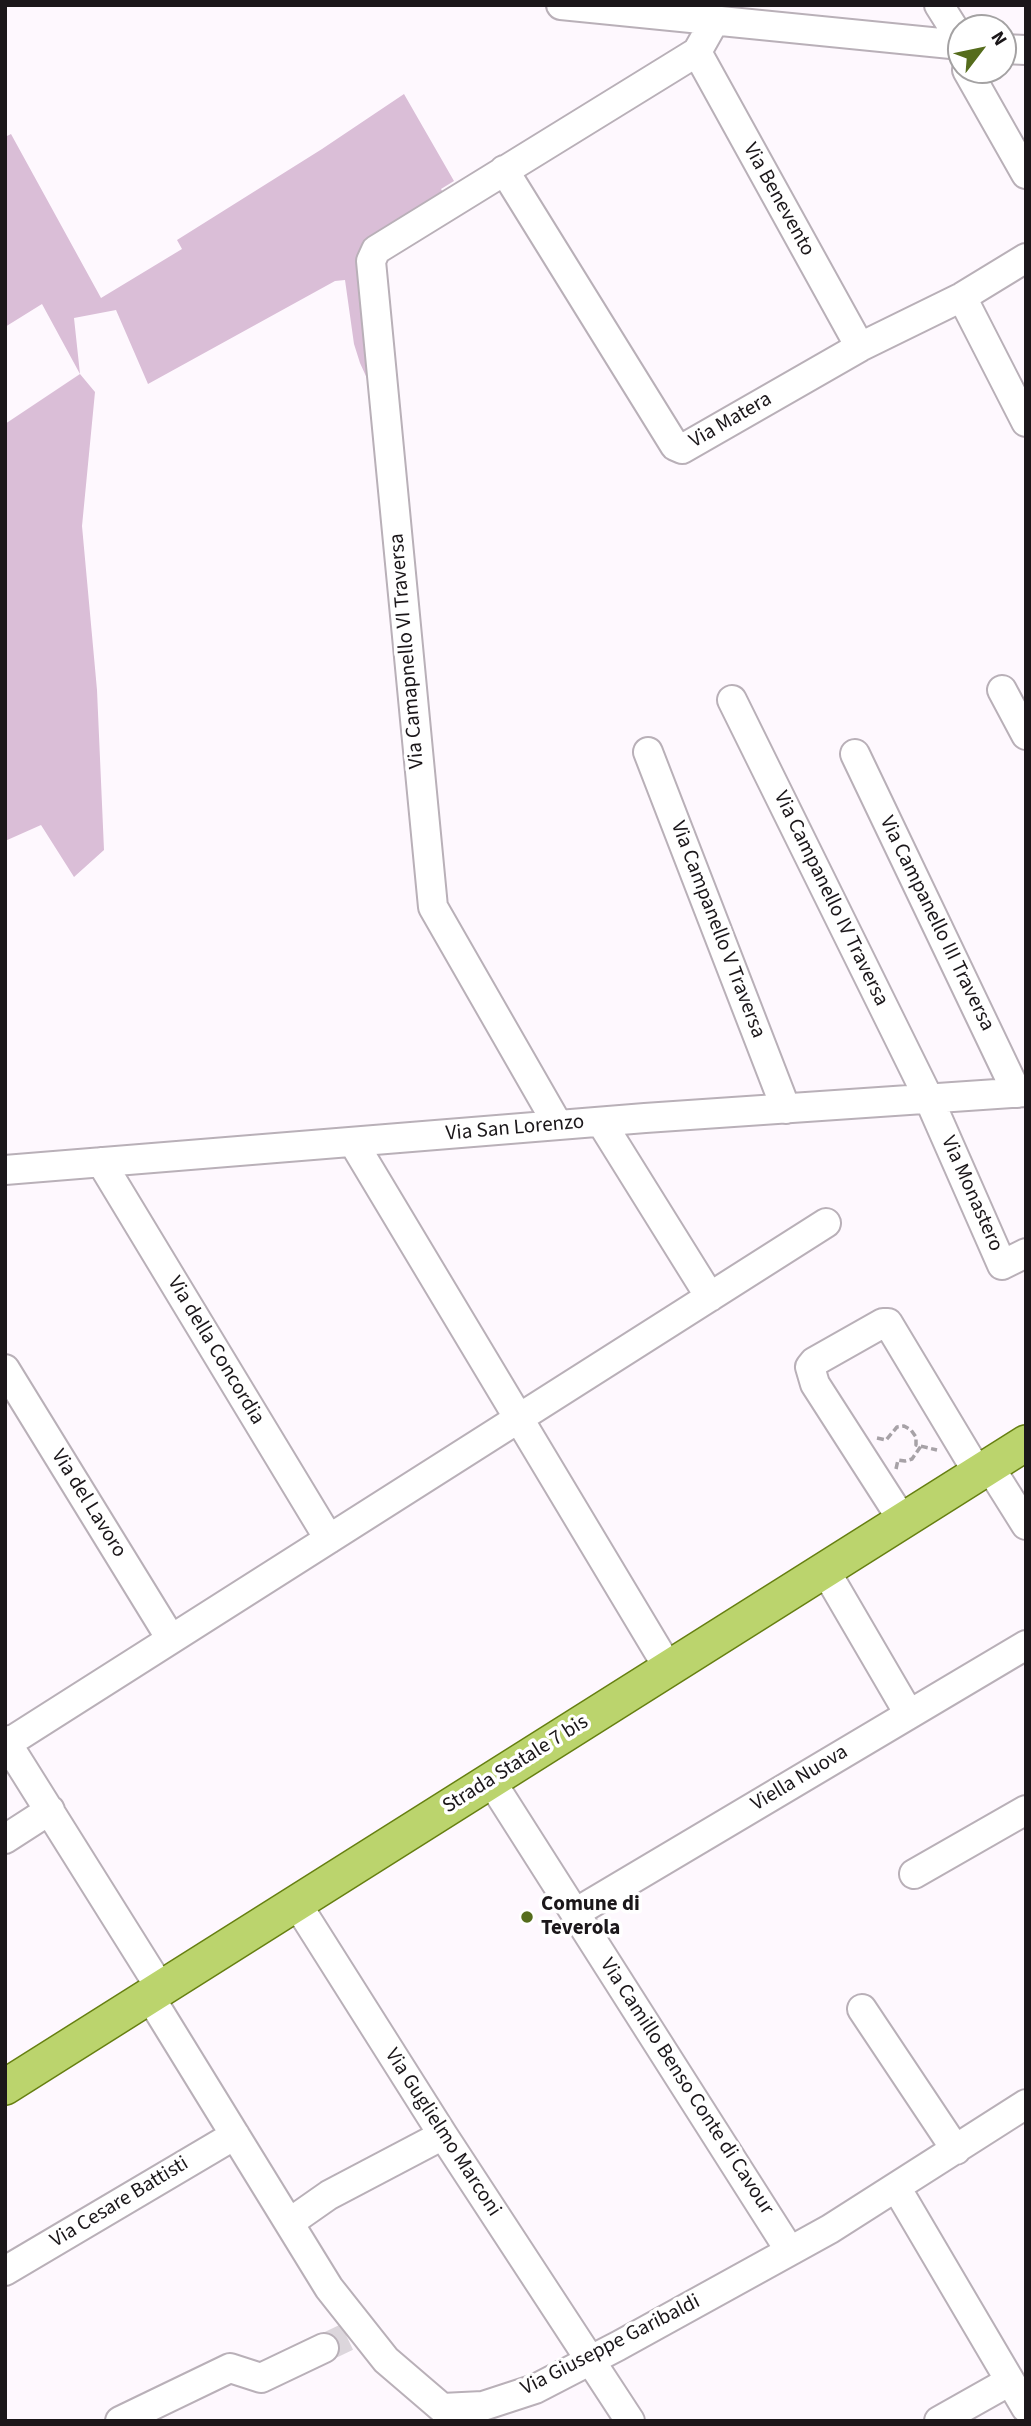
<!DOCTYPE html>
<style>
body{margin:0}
#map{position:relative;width:1031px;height:2426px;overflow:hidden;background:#fef8fe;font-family:"Source Sans 3",sans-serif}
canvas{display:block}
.frame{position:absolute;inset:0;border:7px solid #1b171a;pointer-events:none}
.north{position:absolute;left:947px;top:14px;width:70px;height:70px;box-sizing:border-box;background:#fff;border:2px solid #a4a2a3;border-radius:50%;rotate:58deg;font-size:19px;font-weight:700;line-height:28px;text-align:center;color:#1b171a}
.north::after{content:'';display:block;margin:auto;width:24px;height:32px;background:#556c1c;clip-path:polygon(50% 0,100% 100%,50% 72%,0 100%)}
</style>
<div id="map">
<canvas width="1031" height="2426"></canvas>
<div class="frame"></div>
<div class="north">N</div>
</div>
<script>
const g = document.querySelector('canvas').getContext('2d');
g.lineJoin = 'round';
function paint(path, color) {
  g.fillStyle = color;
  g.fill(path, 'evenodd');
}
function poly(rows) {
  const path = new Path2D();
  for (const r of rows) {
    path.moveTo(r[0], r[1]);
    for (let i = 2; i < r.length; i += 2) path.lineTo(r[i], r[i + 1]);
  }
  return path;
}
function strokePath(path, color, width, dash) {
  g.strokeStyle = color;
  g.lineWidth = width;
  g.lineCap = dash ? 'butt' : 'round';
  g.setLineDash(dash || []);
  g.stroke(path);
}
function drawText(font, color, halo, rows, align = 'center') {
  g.font = font + ' "Source Sans 3",sans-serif';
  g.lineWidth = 7;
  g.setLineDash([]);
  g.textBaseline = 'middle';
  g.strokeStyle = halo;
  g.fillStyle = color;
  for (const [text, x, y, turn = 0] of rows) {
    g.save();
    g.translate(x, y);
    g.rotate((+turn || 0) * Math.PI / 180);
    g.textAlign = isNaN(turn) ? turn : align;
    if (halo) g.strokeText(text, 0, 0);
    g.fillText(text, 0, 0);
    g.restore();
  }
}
const green = poly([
 [404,94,454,181,441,189,454,211,360,268,370,385,360,363,354,344,345,280,335,281,148,384,116,310,74,318,80,374,95,392,82,526,97,690,104,850,74,877,41,825,5,841,5,424,80,374,42,304,5,327,5,137,11,134,101,298,182,249,177,240,322,149]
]);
const minorTunnel = poly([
 [324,2348,347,2337]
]);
const path = poly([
 [877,1438,886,1440,897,1427,904,1426,911,1430,916,1437,916,1445,937,1450],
 [896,1469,898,1460,905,1461,912,1459,921,1446]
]);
const minor = poly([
 [561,5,961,45],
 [939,5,961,40],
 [1003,49,1026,50],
 [697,52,860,347],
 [967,70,1026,174],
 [504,170,675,446,682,449,860,347,962,297,1026,258],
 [962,297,1026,422],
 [1002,690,1026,735],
 [732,700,929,1099,1002,1265,1026,1253],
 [648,752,786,1109],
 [855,754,1017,1093],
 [601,1122,710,1297],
 [558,1125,433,907,371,261,376,250,697,52,715,20],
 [353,1142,669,1669],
 [101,1162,329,1539],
 [5,1170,645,1118,1026,1092],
 [5,1369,171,1639],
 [989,1466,1026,1525],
 [903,1521,815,1384,810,1367,814,1362,883,1323,888,1323,978,1473],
 [825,1570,909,1714],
 [5,1740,161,1989],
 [8,1743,826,1223],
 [491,1781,790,2251],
 [5,1839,50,1810],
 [914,1874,1026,1810],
 [297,1904,443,2135,630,2421],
 [575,1913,1026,1645],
 [150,1997,329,2288,386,2360,442,2408,483,2406,535,2389,618,2346,830,2229,1026,2104],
 [862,2009,956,2150],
 [896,2187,1026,2408],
 [289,2223,329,2195,443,2135],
 [5,2271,235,2135],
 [120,2421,230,2368,261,2378,324,2348],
 [939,2421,1010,2381]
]);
const major = poly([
 [5,2087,1026,1443]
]);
const markers = [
 [527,1917,7,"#556c1c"]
];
const streetNames = [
 ["Via Benevento",778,200,61],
 ["Via Matera",731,421,-30],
 ["Via Camapnello VI Traversa",408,651,-95],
 ["Via Campanello IV Traversa",830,899,64],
 ["Via Campanello III Traversa",936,924,64],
 ["Via Campanello V Traversa",717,930,69],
 ["Via San Lorenzo",515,1129,-5],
 ["Via Monastero",971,1194,66],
 ["Via della Concordia",215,1351,59],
 ["Via del Lavoro",88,1504,58],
 ["Strada Statale 7 bis",516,1765,-32],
 ["Viella Nuova",800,1779,-31],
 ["Via Camillo Benso Conte di Cavour",686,2087,57],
 ["Via Guglielmo Marconi",442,2133,57],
 ["Via Cesare Battisti",120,2203,-31],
 ["Via Giuseppe Garibaldi",611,2346,-27]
];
const poiNames = [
 ["Comune di",541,1905],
 ["Teverola",541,1929]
];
paint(green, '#dabed7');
strokePath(minorTunnel, '#dcd6dc', 28, [28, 14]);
strokePath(minor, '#b9b0b8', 32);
strokePath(major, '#667f11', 38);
strokePath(path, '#a7a2a7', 3.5, [7, 3.5]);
strokePath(minor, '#fff', 28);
strokePath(major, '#bbd46d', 35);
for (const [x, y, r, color] of markers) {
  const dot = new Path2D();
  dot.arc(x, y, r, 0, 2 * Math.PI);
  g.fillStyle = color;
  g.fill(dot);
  strokePath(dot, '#fff', 2.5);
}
drawText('21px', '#1b171a', '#fff', streetNames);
drawText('bold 21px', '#1b171a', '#fff', poiNames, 'left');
</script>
